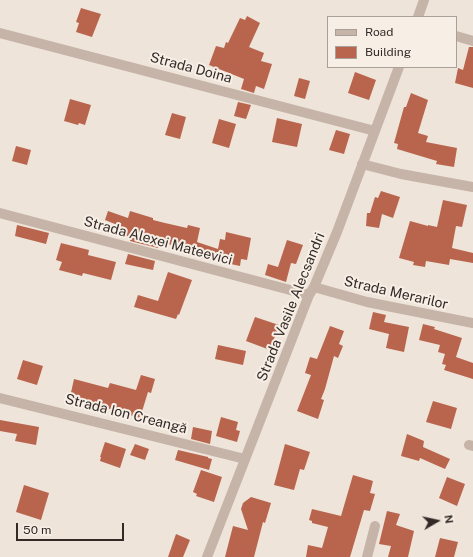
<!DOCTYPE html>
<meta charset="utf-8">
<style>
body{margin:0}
#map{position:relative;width:473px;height:557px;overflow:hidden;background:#eee4da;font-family:"Public Sans",sans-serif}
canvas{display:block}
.legend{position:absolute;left:327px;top:16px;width:130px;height:52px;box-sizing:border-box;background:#f7efe6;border:1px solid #a9a09a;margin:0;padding:5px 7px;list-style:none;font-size:12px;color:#332a27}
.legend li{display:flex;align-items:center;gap:8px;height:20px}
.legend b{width:20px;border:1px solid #a9a09a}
.north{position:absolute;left:417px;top:501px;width:40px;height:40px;-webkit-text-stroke:3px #f7efe6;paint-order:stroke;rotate:81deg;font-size:11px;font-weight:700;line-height:16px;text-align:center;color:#332a27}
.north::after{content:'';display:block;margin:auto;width:14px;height:18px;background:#332a27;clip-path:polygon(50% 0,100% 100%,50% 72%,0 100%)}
.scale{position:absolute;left:16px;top:523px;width:108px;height:18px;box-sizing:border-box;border:2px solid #332a27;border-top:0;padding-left:5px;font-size:12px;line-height:14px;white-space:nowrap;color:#332a27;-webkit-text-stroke:3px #f7efe6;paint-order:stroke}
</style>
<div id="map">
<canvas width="473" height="557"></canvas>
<ul class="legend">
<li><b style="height:5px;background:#c5b4a7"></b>Road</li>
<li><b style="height:11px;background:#b9654d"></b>Building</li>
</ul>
<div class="north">N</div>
<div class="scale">50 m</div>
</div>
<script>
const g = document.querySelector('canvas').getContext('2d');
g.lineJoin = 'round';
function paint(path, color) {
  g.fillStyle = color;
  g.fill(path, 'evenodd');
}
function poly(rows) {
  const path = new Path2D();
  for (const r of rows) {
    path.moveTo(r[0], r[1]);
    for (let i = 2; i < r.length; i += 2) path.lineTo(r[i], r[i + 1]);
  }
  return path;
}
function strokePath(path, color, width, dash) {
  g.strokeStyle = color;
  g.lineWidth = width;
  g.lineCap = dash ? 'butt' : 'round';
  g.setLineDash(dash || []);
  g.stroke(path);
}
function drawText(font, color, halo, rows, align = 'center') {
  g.font = font + ' "Public Sans",sans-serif';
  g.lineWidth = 4;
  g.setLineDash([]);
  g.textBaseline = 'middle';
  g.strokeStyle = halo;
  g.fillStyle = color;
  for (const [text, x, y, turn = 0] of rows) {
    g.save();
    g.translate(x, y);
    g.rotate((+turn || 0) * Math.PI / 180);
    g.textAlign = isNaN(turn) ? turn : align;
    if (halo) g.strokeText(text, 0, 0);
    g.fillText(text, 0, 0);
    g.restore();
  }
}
const building = poly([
 [81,8,101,14,92,37,76,32,79,23,76,22],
 [247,16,260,23,249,47,264,53,261,61,272,64,264,89,256,86,254,93,241,89,244,79,209,65,216,46,224,48,226,42,228,43,240,18,245,20],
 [469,47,473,47,473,88,455,83,458,68,463,70],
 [355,72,376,80,369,100,348,93],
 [299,78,310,81,305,99,294,96],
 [411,93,428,100,418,133,428,136,426,142,457,148,454,167,436,164,437,161,397,149,398,144,394,143,404,107,406,107],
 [70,99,91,105,85,125,79,123,78,125,64,121],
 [238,102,251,105,246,119,234,116],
 [172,113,186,117,180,139,165,135],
 [277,118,302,124,297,147,272,142],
 [219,119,236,124,229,148,212,143],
 [336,130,350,134,344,154,329,150],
 [16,146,31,150,27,165,12,161],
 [381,191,400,197,393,218,382,214,379,228,366,226,367,213,370,213,375,197,378,198],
 [443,200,467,205,462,227,456,226,452,248,473,253,473,263,450,259,449,265,426,261,425,267,413,265,414,262,399,258,410,221,428,226,428,225,437,227],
 [108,211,128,218,130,211,153,218,153,220,165,223,187,228,188,225,200,228,197,242,218,249,220,239,225,240,226,232,251,238,247,260,241,259,240,266,189,255,190,250,160,242,158,248,130,241,131,237,123,235,125,228,105,220],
 [17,225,49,233,46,244,15,236],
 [287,240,303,245,296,264,291,263,286,282,265,275,268,264,278,267],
 [61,243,89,250,88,255,116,262,111,280,83,273,82,276,59,270,62,262,56,260],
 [128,254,155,261,153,270,125,264],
 [168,272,192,280,179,315,178,314,176,319,134,307,138,295,158,301],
 [373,312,386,315,384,322,409,327,404,352,386,348,389,334,369,329],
 [255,317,279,325,270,350,246,341],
 [423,324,435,327,434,329,462,338,456,357,473,363,473,379,444,370,446,365,442,364,445,354,438,352,440,345,419,340],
 [330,326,344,331,339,344,343,346,338,358,334,356,325,389,321,399,324,400,318,419,297,411,311,375,305,373,310,357,317,359],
 [218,345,246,351,243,365,215,359],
 [23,360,43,366,37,385,17,379],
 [141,375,155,379,151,393,148,392,140,418,70,397,74,379,108,388,110,383,136,390],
 [433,401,457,408,451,429,426,422],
 [221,417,238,422,236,430,240,431,237,442,216,436],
 [0,420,39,427,36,445,15,441,17,434,0,431],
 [193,427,212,431,210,444,191,439],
 [407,434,424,441,423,447,450,459,445,469,420,458,419,461,401,456],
 [105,442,126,449,120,468,100,461,101,457,100,457],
 [135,444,149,449,145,460,130,455],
 [285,444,310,452,304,470,300,469,294,490,274,485],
 [178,450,208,457,208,458,212,459,209,470,175,460],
 [201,470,222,477,214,502,196,496,197,494,193,492],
 [353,475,373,481,370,493,375,494,370,511,364,510,350,557,306,557,308,545,322,548,328,527,312,523,312,521,309,520,312,509,341,516],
 [447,477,465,484,457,506,439,498],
 [24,485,49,493,41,520,16,512],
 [251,497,271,503,265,523,263,522,254,557,225,557,233,526,248,530,241,509,243,503],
 [387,511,400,514,396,525,414,531,408,557,388,557,391,546,379,544],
 [176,534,190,540,183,557,168,557],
 [440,538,458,542,454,557,435,557]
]);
const minor = poly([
 [418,17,424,0],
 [0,33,375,131],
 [456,36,473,41],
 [362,164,401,174,473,187],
 [0,213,309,295],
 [314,287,367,302,473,323],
 [0,398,245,459],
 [469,445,473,446],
 [207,557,309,295,314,287,337,232,399,67],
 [367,557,375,526]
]);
const streetNames = [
 ["Strada Doina",191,68,15],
 ["Strada Alexei Mateevici",158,241,15],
 ["Strada Merarilor",396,293,13],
 ["Strada Vasile Alecsandri",291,307,-68],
 ["Strada Ion Creangă",126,414,14]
];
paint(building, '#b9654d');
strokePath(minor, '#c5b4a7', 10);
drawText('14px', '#332a27', '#f7efe6', streetNames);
</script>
